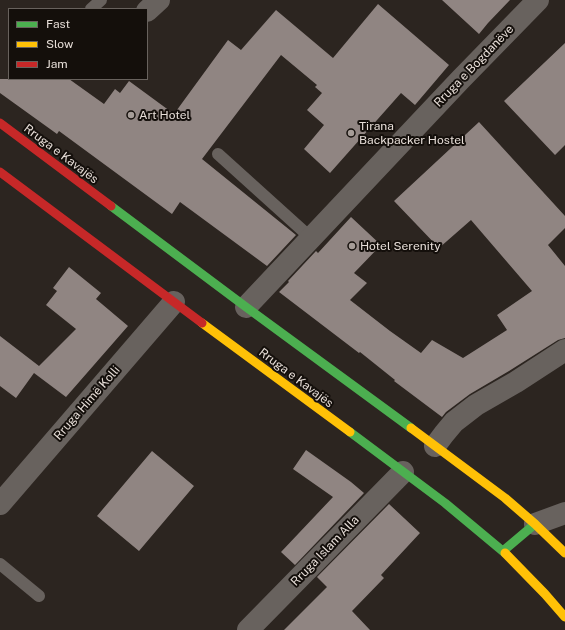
<!DOCTYPE html>
<meta charset="utf-8">
<style>
body{margin:0}
#map{position:relative;width:565px;height:630px;overflow:hidden;background:#2c2520;font-family:"Public Sans",sans-serif}
canvas{display:block}
.legend{position:absolute;left:8px;top:8px;width:140px;height:72px;box-sizing:border-box;background:#140f0b;border:1px solid #68625d;margin:0;padding:5px 7px;list-style:none;font-size:12px;color:#e7ded8}
.legend li{display:flex;align-items:center;gap:8px;height:20px}
.legend b{width:20px;border:1px solid #68625d}
</style>
<div id="map">
<canvas width="565" height="630"></canvas>
<ul class="legend">
<li><b style="height:5px;background:#4caf50"></b>Fast</li>
<li><b style="height:5px;background:#ffc107"></b>Slow</li>
<li><b style="height:5px;background:#c62828"></b>Jam</li>
</ul>
</div>
<script>
const g = document.querySelector('canvas').getContext('2d');
g.lineJoin = 'round';
function paint(path, color) {
  g.fillStyle = color;
  g.fill(path, 'evenodd');
}
function poly(rows) {
  const path = new Path2D();
  for (const r of rows) {
    path.moveTo(r[0], r[1]);
    for (let i = 2; i < r.length; i += 2) path.lineTo(r[i], r[i + 1]);
  }
  return path;
}
function strokePath(path, color, width, dash) {
  g.strokeStyle = color;
  g.lineWidth = width;
  g.lineCap = dash ? 'butt' : 'round';
  g.setLineDash(dash || []);
  g.stroke(path);
}
function drawText(font, color, halo, rows, align = 'center') {
  g.font = font + ' "Public Sans",sans-serif';
  g.lineWidth = 4;
  g.setLineDash([]);
  g.textBaseline = 'middle';
  g.strokeStyle = halo;
  g.fillStyle = color;
  for (const [text, x, y, turn = 0] of rows) {
    g.save();
    g.translate(x, y);
    g.rotate((+turn || 0) * Math.PI / 180);
    g.textAlign = isNaN(turn) ? turn : align;
    if (halo) g.strokeText(text, 0, 0);
    g.fillText(text, 0, 0);
    g.restore();
  }
}
const building = poly([
 [442,0,510,0,488,23,479,34],
 [378,4,449,65,415,105,401,93,330,173,304,149,324,125,307,110,322,93,315,87,317,85,281,55,202,159,296,235,267,266,180,202,172,214,59,131,57,134,0,93,0,79,69,79,104,104,115,89,120,93,129,81,174,114,228,40,241,50,276,10,333,58],
 [565,43,565,145,555,155,504,101],
 [479,122,565,216,565,228,548,245,565,266,565,338,558,340,509,371,470,394,446,412,442,417,394,381,395,380,360,352,359,353,279,292,289,282,288,281,316,251,318,253,351,217,381,245,354,273,367,283,350,300,390,331,421,353,432,340,463,358,507,330,497,315,532,291,471,220,439,248,394,201],
 [69,267,101,293,96,299,128,326,66,397,34,373,16,398,0,386,0,336,39,366,76,329,46,305,57,291,53,288],
 [306,450,351,482,364,493,295,565,281,552,333,497,293,469],
 [152,451,194,486,139,551,97,516],
 [389,504,420,533,381,575,384,578,352,611,370,630,284,630,327,587,317,577]
]);
const lane = poly([
 [91,9,101,0],
 [218,154,311,238],
 [0,564,39,596]
]);
const street = poly([
 [147,11,159,0],
 [246,307,461,79,538,0],
 [435,446,444,434,454,422,476,405,516,382,565,350],
 [0,504,174,302],
 [535,524,565,513],
 [248,630,403,472]
]);
const fast = poly([
 [111,206,246,307,411,428],
 [350,432,445,503,505,553],
 [503,551,535,524]
]);
const slow = poly([
 [202,323,350,432],
 [411,428,505,498,535,524,565,553],
 [505,553,545,594,565,617]
]);
const jam = poly([
 [0,123,111,206],
 [0,172,202,323]
]);
const markers = [
 [131,115,4,"#a69d98"],
 [351,133,4,"#a69d98"],
 [352,246,4,"#a69d98"]
];
const streetNames = [
 ["Rruga e Bogdanëve",474,66,-46],
 ["Rruga e Kavajës",61,154,37],
 ["Rruga e Kavajës",296,378,37],
 ["Rruga Himë Kolli",87,403,-49],
 ["Rruga Islam Alla",325,551,-46]
];
const poiNames = [
 ["Art Hotel",139,115],
 ["Tirana",359,126],
 ["Backpacker Hostel",359,140],
 ["Hotel Serenity",360,246]
];
paint(building, '#908582');
strokePath(lane, '#68625e', 12);
strokePath(street, '#68625e', 22);
strokePath(fast, '#4caf50', 9);
strokePath(slow, '#ffc107', 9);
strokePath(jam, '#c62828', 9);
for (const [x, y, r, color] of markers) {
  const dot = new Path2D();
  dot.arc(x, y, r, 0, 2 * Math.PI);
  g.fillStyle = color;
  g.fill(dot);
  strokePath(dot, '#140f0b', 1.5);
}
drawText('12px', '#e7ded8', '#140f0b', streetNames);
drawText('12px', '#e7ded8', '#140f0b', poiNames, 'left');
</script>
